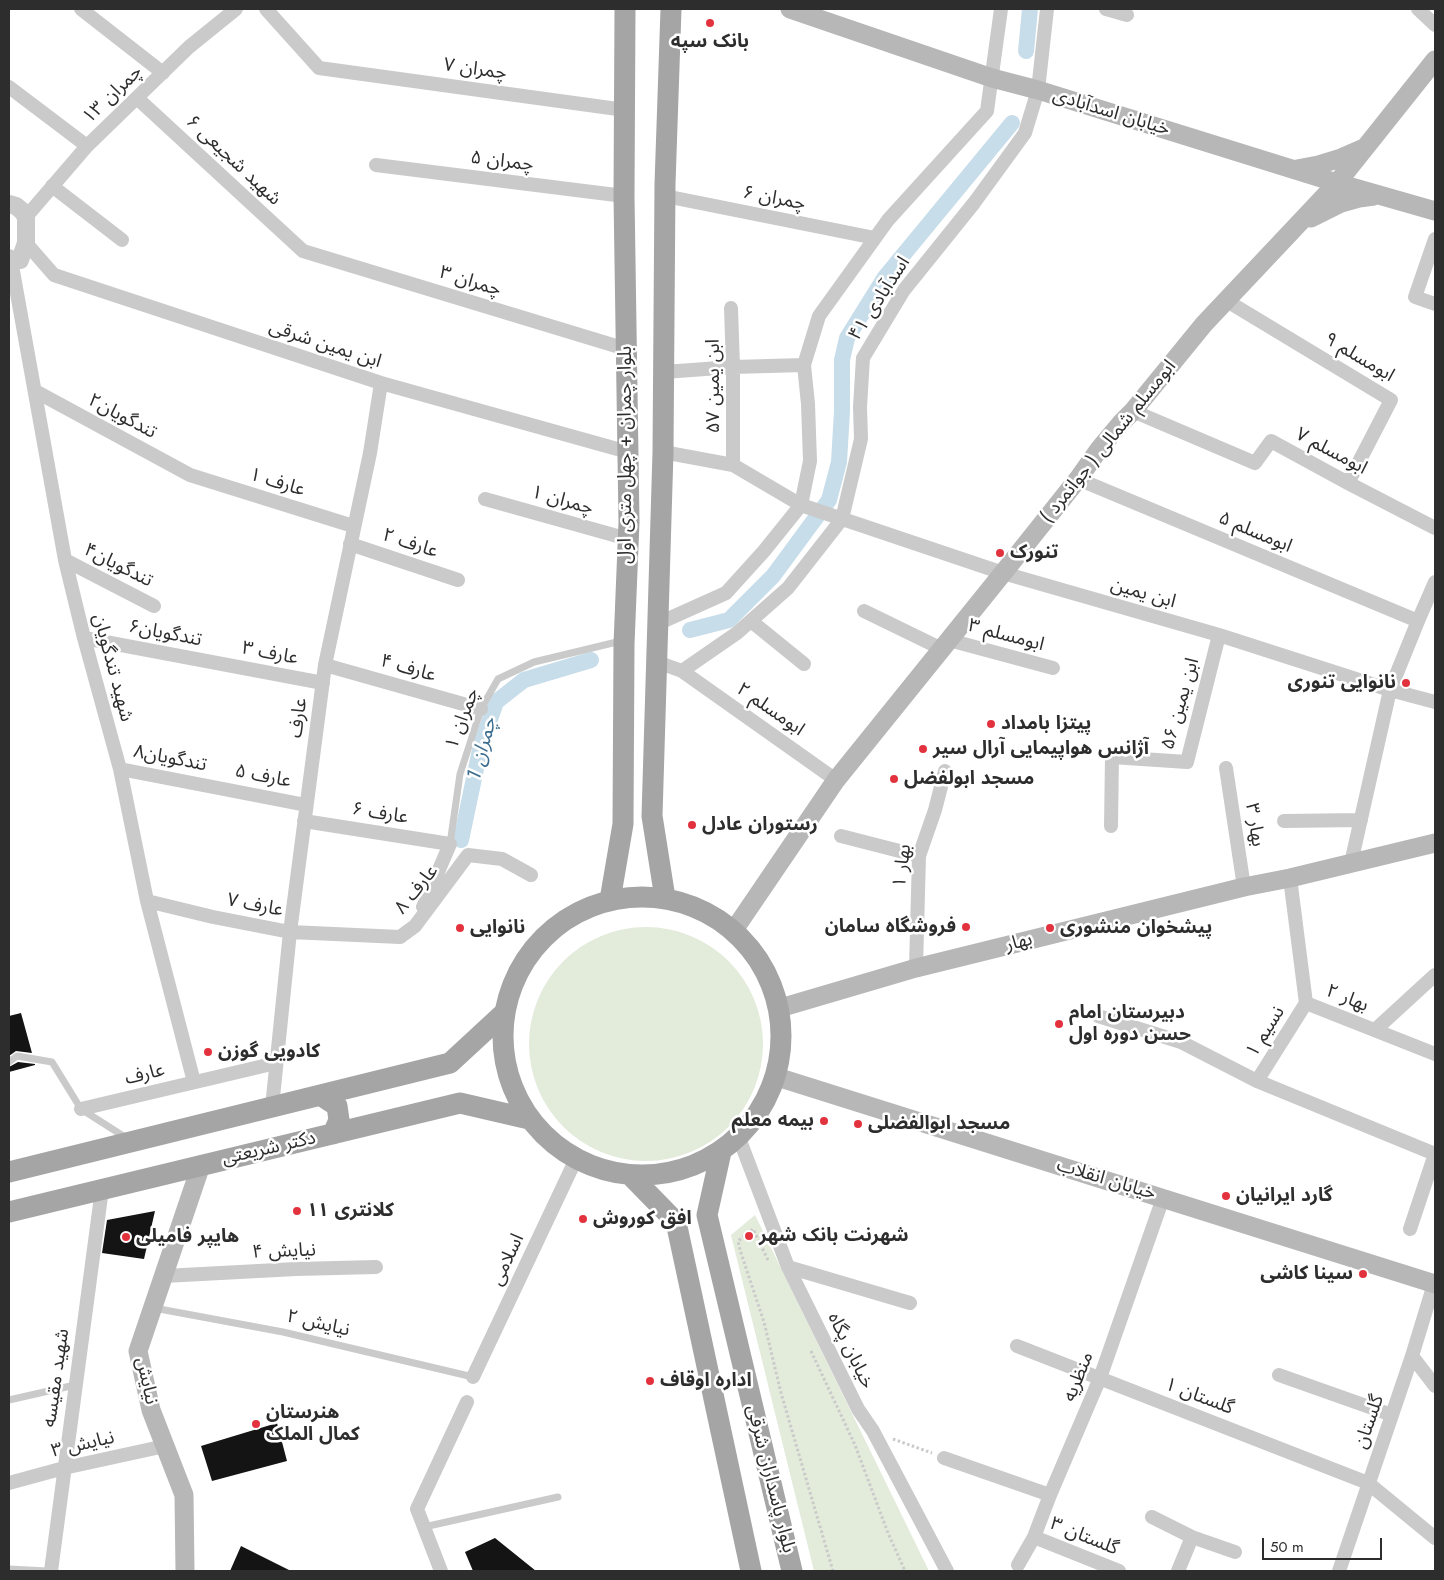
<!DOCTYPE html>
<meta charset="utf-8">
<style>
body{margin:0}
#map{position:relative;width:1444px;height:1580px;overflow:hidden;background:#fff;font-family:Jost,sans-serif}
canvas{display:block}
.frame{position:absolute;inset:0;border:10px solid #2d2d2d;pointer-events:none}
.scale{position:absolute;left:1262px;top:1538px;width:120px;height:22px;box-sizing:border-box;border:2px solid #2d2d2d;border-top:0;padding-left:6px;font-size:15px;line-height:18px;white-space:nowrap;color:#2d2d2d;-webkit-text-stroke:4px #fff;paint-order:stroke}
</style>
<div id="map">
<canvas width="1444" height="1580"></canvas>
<div class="frame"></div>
<div class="scale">50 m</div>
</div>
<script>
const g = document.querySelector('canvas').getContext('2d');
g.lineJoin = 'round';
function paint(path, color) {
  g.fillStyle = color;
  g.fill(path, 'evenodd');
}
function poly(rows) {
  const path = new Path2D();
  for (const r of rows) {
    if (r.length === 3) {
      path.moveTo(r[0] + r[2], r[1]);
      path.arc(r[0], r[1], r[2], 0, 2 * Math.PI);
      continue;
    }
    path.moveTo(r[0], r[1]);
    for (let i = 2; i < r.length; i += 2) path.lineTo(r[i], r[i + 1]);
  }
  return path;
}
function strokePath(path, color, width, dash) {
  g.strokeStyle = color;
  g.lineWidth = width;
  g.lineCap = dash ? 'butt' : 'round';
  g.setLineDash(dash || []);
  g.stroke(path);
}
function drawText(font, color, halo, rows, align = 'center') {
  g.font = font + ' Jost,"Noto Sans Arabic",sans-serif';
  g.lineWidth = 5;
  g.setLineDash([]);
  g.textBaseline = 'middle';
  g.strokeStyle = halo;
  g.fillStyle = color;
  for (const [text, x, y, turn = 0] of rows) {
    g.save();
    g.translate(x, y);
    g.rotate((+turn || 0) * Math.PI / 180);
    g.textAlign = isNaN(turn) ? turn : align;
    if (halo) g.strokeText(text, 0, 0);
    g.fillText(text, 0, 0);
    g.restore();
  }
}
const green = poly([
 [646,1044,117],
 [755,1215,929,1571,814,1571,731,1235]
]);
const canal = poly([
 [1026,51,1030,9],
 [690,630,729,620,773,576,829,500,839,462,842,411,842,360,847,338,885,277,1012,123],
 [461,840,481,745,496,702,524,680,591,660]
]);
const building = poly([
 [21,1013,32,1053,16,1051,9,1056,9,1016],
 [18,1062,35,1064,35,1065,9,1072,9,1067],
 [155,1211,144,1259,102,1253,107,1220],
 [277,1423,287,1461,212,1481,201,1446],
 [495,1538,536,1571,473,1571,465,1552],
 [241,1546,291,1571,230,1571]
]);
const path = poly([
 [768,1260,753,1229,738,1241,740,1250,764,1322,781,1393,833,1571],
 [811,1351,855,1445,888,1533,905,1571],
 [893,1439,932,1453]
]);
const service = poly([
 [450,844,460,774,481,709,498,679,534,662,621,641],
 [9,1062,17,1056,52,1062,81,1109,128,1139],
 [154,1308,283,1332,473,1377],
 [9,1400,75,1385],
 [424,1527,558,1497],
 [9,1569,47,1571]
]);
const minor = poly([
 [81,9,163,73],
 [266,9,319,68,625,110],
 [1106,9,1127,15],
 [1418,9,1435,25],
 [9,87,87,146],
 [137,98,303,251,626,349],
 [376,165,624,196],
 [52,186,122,240],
 [665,196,875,238],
 [26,217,87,146,189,47,236,9],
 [1435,239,1415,297,1435,304],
 [26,243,54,275,381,383,628,452],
 [11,260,65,560,84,638,120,769,147,901,194,1082],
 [1227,301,1391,400,1348,483],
 [731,308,733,367,733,465],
 [664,372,733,367,804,365],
 [35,391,190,475,353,526],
 [1133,411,1255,463,1271,441,1348,483,1435,528],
 [663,452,733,465,801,505,1003,573,1219,635,1390,690,1435,702],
 [1078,479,1418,621],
 [485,499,628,539],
 [350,544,458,580],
 [65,560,154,606],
 [864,611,942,649],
 [751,621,804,664],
 [657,624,726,593,764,551,801,505,810,461,808,404,804,365,819,316,888,220,987,111,1001,9],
 [84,638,323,683],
 [949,640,1053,668],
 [657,662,682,671,836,780],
 [325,665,481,709],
 [682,671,737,633,788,588,842,519,861,439,860,407,863,358,904,290,974,203,1025,133,1038,90,1047,9],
 [1226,768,1244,887],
 [120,769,306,805],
 [304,821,450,844,423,907],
 [1284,821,1361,820],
 [1111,826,1112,757,1187,762,1219,635],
 [841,836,919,856],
 [1351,863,1390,690,1418,621,1435,582],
 [1290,878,1306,1003,1435,1054],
 [147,901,213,917,290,932,400,937,415,926,468,855,502,859,531,875],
 [916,968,919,856,935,810,945,771],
 [1098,1016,1181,1042,1257,1081,1435,1154],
 [1375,1030,1435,975],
 [1257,1081,1306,1003],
 [272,1107,290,932,325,665,370,453,381,383],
 [81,1109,276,1063],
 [739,1138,788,1267,858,1409,873,1431,947,1571],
 [1410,1229,1435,1154],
 [788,1267,910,1303],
 [164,1276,296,1269,376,1267],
 [1017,1346,1368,1483,1435,1538],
 [1412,1356,1435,1386],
 [1279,1375,1392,1415],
 [473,1377,576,1159],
 [944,1458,1050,1495],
 [9,1483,64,1468,165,1446],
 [1152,1517,1192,1537],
 [1034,1537,1119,1571],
 [1018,1565,1034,1537,1050,1495,1100,1378,1163,1198],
 [51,1571,102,1189],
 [441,1571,417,1509,467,1402],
 [1178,1571,1192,1537,1235,1552],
 [1339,1571,1412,1356,1434,1284]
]);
const tertiary = poly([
 [9,204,16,206,22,211,26,217,26,243,20,260,11,260,9,258]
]);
const secondary = poly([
 [790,9,992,78,1038,90,1337,183,1435,211],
 [1297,169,1318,165,1341,158,1364,148],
 [1311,218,1341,203,1359,198,1374,196],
 [734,930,836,780,1003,573,1078,479,1100,448,1121,423,1133,411,1204,324,1337,183,1435,60],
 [780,1008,916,968,1244,887,1290,878,1435,843],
 [777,1077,1435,1284],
 [185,1571,184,1495,151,1410,138,1351,201,1165]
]);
const primary = poly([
 [642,1036,139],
 [665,898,652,816,663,452,665,184,671,9],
 [610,900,623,824,624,644,629,522,624,196,625,9],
 [320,1095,337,1106,339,1120,333,1134],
 [721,1152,707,1215,792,1571],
 [9,1172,450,1063,503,1014],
 [630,1175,676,1222,751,1571],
 [9,1212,460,1103,529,1119]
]);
const markers = [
 [710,23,5,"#e2323e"],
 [1000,553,5,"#e2323e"],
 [1406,683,5,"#e2323e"],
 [991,724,5,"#e2323e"],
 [923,749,5,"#e2323e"],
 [894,779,5,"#e2323e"],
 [692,825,5,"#e2323e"],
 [966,927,5,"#e2323e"],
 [460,928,5,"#e2323e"],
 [1050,928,5,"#e2323e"],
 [1059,1024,5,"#e2323e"],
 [208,1052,5,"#e2323e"],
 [824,1121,5,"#e2323e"],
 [858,1124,5,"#e2323e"],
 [1226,1196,5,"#e2323e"],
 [297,1211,5,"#e2323e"],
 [583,1219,5,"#e2323e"],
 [749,1236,5,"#e2323e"],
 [126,1237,5,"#e2323e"],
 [1363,1274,5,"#e2323e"],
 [650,1381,5,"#e2323e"],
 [256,1424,5,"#e2323e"]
];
const poiNames = [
 ["بانک سپه",710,42,"center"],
 ["تنورک",1010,553],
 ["نانوایی تنوری",1396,683,"right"],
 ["پیتزا بامداد",1001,724],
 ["آژانس هواپیمایی آرال سیر",933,749],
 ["مسجد ابولفضل",904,779],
 ["رستوران عادل",702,825],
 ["فروشگاه سامان",956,927,"right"],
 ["نانوایی",470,928],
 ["پیشخوان منشوری",1060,928],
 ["دبیرستان امام",1069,1013],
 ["حسن دوره اول",1069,1035],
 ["کادویی گوزن",218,1052],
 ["بیمه معلم",814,1121,"right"],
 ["مسجد ابوالفضلی",868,1124],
 ["گارد ایرانیان",1236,1196],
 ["کلانتری ۱۱",307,1211],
 ["افق کوروش",593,1219],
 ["شهرنت بانک شهر",759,1236],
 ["هایپر فامیلی",136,1237],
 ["سینا کاشی",1353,1274,"right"],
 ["اداره اوقاف",660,1381],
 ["هنرستان",266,1413],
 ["کمال الملک",266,1435]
];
const streetNames = [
 ["چمران ۷",475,70,8],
 ["چمران ۱۳",113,95,-44],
 ["خیابان اسدآبادی",1111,113,17],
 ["شهید شجیعی ۶",233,161,43],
 ["چمران ۵",502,162,7],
 ["چمران ۶",774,199,11],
 ["چمران ۳",470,282,17],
 ["اسدآبادی ۴۱",880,299,-57],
 ["ابن یمین شرقی",325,345,18],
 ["ابومسلم ۹",1359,358,31],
 ["ابن یمین ۵۷",714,386,-90],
 ["تندگویان۲",122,417,28],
 ["ابومسلم شمالی ( جوانمرد )",1109,442,-51],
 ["ابومسلم ۷",1331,452,28],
 ["بلوار چمران + چهل متری اول",626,455,-90],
 ["عارف ۱",277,483,17],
 ["چمران ۱",562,501,16],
 ["ابومسلم ۵",1255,533,23],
 ["عارف ۲",410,544,18],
 ["تندگویان۴",118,566,27],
 ["ابن یمین",1143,594,16],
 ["تندگویان۶",165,634,11],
 ["ابومسلم ۳",1006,636,15],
 ["عارف ۳",270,654,11],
 ["شهید تندگویان",112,668,75],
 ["عارف ۴",408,669,16],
 ["ابن یمین ۵۶",1181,704,-74],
 ["ابومسلم ۲",770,710,35],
 ["عارف",299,718,-82],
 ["۱ چمران",463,719,-69],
 ["تندگویان۸",170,759,11],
 ["عارف ۵",263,777,11],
 ["عارف ۶",380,814,9],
 ["بهار ۳",1254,825,81],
 ["بهار ۱",903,866,-83],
 ["عارف ۸",417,890,-51],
 ["عارف ۷",255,906,11],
 ["بهار",1019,943,-14],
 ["بهار ۲",1347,999,22],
 ["نسیم ۱",1266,1032,-58],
 ["عارف",145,1075,-13],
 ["دکتر شریعتی",269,1149,-13],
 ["خیابان انقلاب",1106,1180,17],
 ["نیایش ۴",284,1252,-2],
 ["اسلامی",508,1260,-65],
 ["نیایش ۲",318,1324,13],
 ["خیابان پگاه",850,1351,64],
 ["منظریه",1079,1377,-68],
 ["شهید مقیسه",57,1378,-82],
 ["نیایش",146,1381,78],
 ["گلستان ۱",1199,1397,21],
 ["گلستان",1370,1422,-71],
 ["نیایش ۳",83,1445,-13],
 ["بلوار پاسداران شرقی",770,1479,76],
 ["گلستان ۳",1084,1537,22]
];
const waterNames = [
 ["چمران 1",483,749,-75]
];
paint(green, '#e3ebdb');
strokePath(canal, '#c7ddea', 16);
paint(building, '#141414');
strokePath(path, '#cacaca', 3, [2.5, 2.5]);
strokePath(service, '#cacaca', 7);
strokePath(minor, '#cacaca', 14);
strokePath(tertiary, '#cacaca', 18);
strokePath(secondary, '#b7b7b7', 19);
strokePath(primary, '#a5a5a5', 21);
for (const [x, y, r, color] of markers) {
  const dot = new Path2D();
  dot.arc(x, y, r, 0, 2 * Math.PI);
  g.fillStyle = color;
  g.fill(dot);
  strokePath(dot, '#fff', 2);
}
drawText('bold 19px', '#2d2d2d', '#fff', poiNames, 'left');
drawText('19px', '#2d2d2d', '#fff', streetNames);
drawText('italic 20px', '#3d6e8e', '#fff', waterNames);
</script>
